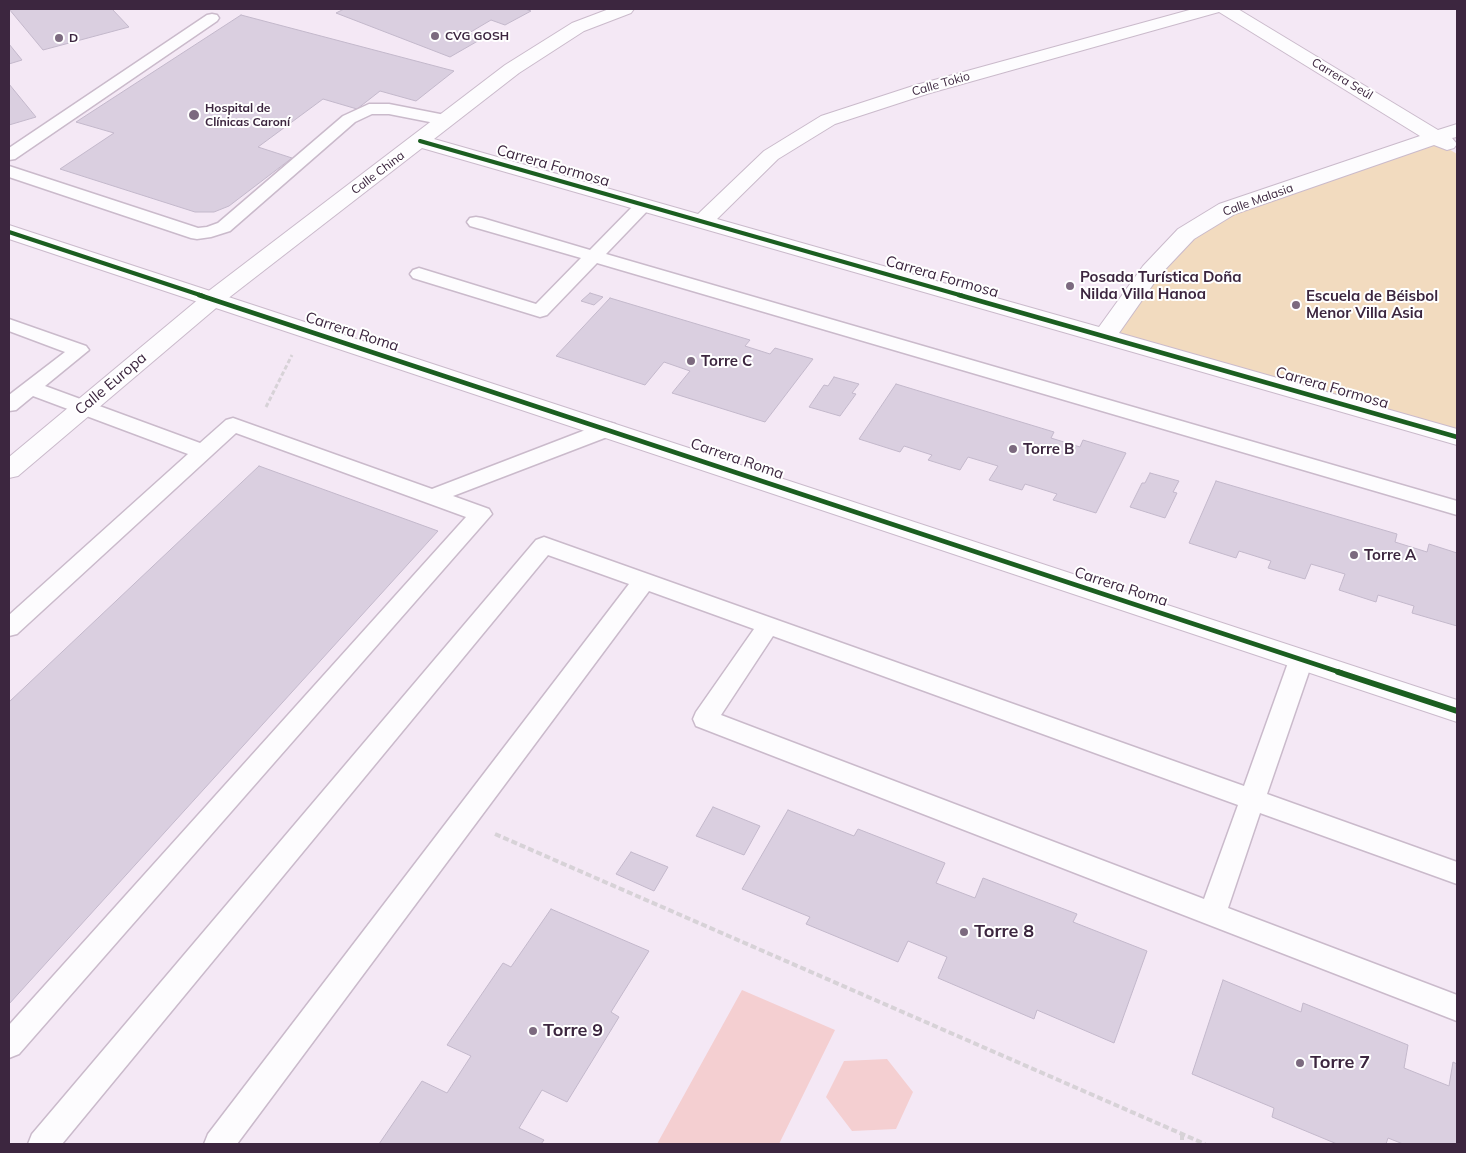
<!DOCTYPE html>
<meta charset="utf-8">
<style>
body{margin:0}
#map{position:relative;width:1466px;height:1153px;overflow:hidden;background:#f4e8f5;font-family:Mulish,sans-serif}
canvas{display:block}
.frame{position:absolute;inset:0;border:10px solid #3c263f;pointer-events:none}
</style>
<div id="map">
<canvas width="1466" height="1153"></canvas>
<div class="frame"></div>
</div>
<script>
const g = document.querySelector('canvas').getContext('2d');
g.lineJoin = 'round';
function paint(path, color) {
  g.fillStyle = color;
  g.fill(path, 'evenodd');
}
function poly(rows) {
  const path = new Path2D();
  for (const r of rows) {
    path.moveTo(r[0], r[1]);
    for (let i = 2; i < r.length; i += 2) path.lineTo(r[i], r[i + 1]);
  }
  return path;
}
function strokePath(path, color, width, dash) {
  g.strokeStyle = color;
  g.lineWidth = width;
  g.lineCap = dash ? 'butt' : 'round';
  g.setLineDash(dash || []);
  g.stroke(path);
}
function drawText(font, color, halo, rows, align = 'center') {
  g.font = font + ' Mulish,sans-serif';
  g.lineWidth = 4;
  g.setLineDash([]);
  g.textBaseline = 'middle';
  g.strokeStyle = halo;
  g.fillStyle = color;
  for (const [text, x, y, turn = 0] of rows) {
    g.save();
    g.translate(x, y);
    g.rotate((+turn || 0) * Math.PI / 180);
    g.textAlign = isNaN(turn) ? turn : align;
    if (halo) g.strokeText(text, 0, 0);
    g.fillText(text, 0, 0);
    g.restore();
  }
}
const green = poly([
 [1437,142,1457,154,1457,432,1113,334,1155,276,1191,236,1230,213]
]);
const water = poly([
 [742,990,835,1030,779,1144,657,1144],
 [887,1059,913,1092,896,1129,852,1131,826,1097,844,1061]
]);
const building = poly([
 [9,9,112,9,129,27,43,50,9,9],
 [344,9,525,9,531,11,505,25,491,20,469,33,483,38,450,57,336,13,344,9],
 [241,15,454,71,416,101,380,91,357,109,323,99,258,147,292,158,229,206,214,212,195,212,60,169,114,133,76,122,241,15],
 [9,44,22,60,9,64,9,44],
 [9,84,36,117,9,125,9,84],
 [590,293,603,297,594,305,581,301,590,293],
 [610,298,750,340,745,346,770,354,775,348,813,359,765,422,672,393,690,371,664,362,645,385,556,356,610,298],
 [834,377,859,384,852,393,856,394,840,416,809,407,824,385,828,386,834,377],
 [896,384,1054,432,1051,438,1080,447,1083,440,1126,453,1096,513,1053,500,1057,494,1025,484,1022,490,989,480,998,466,968,457,960,470,928,460,932,455,904,446,900,452,859,439,896,384],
 [259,466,438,531,9,1004,9,702,259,466],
 [1150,473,1179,481,1173,492,1177,493,1165,518,1130,507,1142,483,1145,483,1150,473],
 [1216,481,1397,534,1395,542,1427,552,1429,544,1457,553,1457,626,1412,613,1414,606,1378,595,1376,602,1339,590,1345,574,1311,564,1305,579,1268,568,1271,561,1239,551,1236,558,1189,543,1216,481],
 [713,807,760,826,744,855,696,836,713,807],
 [788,810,854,836,858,829,945,863,936,883,975,898,983,878,1077,914,1073,922,1147,951,1114,1043,1037,1010,1034,1019,938,978,947,957,908,941,898,962,806,924,810,917,742,889,788,810],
 [631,852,668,867,654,891,616,874,631,852],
 [551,909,649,951,611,1012,619,1017,567,1102,542,1090,519,1128,544,1140,541,1144,379,1144,422,1081,447,1093,471,1056,447,1045,503,963,511,967,551,909],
 [1223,980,1301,1012,1303,1003,1408,1045,1404,1068,1449,1086,1453,1062,1457,1064,1457,1144,1403,1144,1388,1138,1386,1144,1337,1144,1272,1117,1274,1108,1192,1074,1223,980]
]);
const pathFar1 = poly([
 [266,407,292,355]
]);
const path = poly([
 [495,834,1205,1144],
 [1182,1134,1182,1144]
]);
const service = poly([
 [212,14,217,15,219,18,217,21,15,159,9,160,9,148,207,15,212,14],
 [369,104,389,104,445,115,451,117,453,120,451,123,445,125,389,114,372,114,355,122,230,231,211,237,197,239,191,238,9,177,9,166,198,228,207,227,218,223,343,116,369,104],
 [643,201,649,202,652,206,606,254,1457,501,1457,515,597,263,547,315,540,317,413,278,410,274,413,270,419,268,536,304,581,258,470,226,467,222,470,218,476,217,482,218,590,250,637,202,643,201],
 [9,319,86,346,89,350,45,386,200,443,226,420,233,418,432,489,601,424,608,422,615,424,618,429,615,434,453,496,489,509,492,514,19,1054,9,1058,9,1025,466,517,236,433,17,634,9,636,9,615,188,454,33,396,16,410,9,411,9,395,65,352,9,331,9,319],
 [544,537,1244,786,1289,660,1293,654,1301,651,1309,654,1313,660,1267,794,1457,862,1457,884,1260,813,1228,908,1457,995,1457,1021,696,726,693,719,696,712,754,629,649,591,237,1144,204,1144,208,1134,629,584,548,555,62,1144,28,1144,32,1134,536,540,544,537],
 [773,636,1238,805,1204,899,721,715,773,636]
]);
const minor = poly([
 [609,9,634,9,631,13,584,31,519,73,434,139,698,214,764,151,821,116,916,85,1193,9,1238,9,1438,130,1457,124,1457,137,1452,138,1457,144,1454,148,1447,150,1434,145,1235,214,1194,239,1159,276,1119,333,1457,429,1457,445,422,148,222,303,18,476,9,478,9,457,206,293,505,65,572,23,609,9],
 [1219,12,1420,136,1219,204,1178,229,1143,266,1099,327,717,219,778,159,835,124,930,93,1219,12]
]);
const tertiary = poly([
 [9,225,1457,700,1457,722,9,239,9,225]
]);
const cyclewayFar2 = poly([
 [420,141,963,296],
 [9,232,203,296]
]);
const cyclewayFar1 = poly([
 [199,295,1342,673],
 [959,295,1457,437]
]);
const cycleway = poly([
 [1338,672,1457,711]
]);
const markers = [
 [435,36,5,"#7c6a7f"],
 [59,38,5,"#7c6a7f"],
 [194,115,6,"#7c6a7f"],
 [1070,286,5,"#7c6a7f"],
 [1296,305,5,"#7c6a7f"],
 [691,361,5,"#7c6a7f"],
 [1013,449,5,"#7c6a7f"],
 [1354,555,5,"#7c6a7f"],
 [964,932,5,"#7c6a7f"],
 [533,1031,5,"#7c6a7f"],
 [1300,1063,5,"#7c6a7f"]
];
const farPoinames = [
 ["CVG GOSH",445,36],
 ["D",69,38],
 ["Hospital de",205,108],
 ["Clínicas Caroní",205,122]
];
const farStreetnames = [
 ["Carrera Seúl",1342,79,31],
 ["Calle Tokio",941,84,-16],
 ["Calle China",378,173,-37],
 ["Calle Malasia",1258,200,-20]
];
const streetNames = [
 ["Carrera Formosa",553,166,16],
 ["Carrera Formosa",942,277,16],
 ["Carrera Roma",352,332,18],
 ["Calle Europa",111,384,-40],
 ["Carrera Formosa",1332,388,16],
 ["Carrera Roma",737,459,19],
 ["Carrera Roma",1121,587,18]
];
const poiNames = [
 ["Posada Turística Doña",1080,277],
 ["Nilda Villa Hanoa",1080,294],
 ["Escuela de Béisbol",1306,296],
 ["Menor Villa Asia",1306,313],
 ["Torre C",701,361],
 ["Torre B",1023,449],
 ["Torre A",1364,555]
];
const nearPoinames = [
 ["Torre 8",974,932],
 ["Torre 9",543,1031],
 ["Torre 7",1310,1063]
];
paint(green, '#f2dbbf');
paint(water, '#f4cfd1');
paint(building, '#dacfe0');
strokePath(building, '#c3b8cb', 1);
strokePath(service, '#cabacb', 3);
strokePath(minor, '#cabacb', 2);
strokePath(tertiary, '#cabacb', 2);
strokePath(pathFar1, '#d7d2d7', 3, [4.5, 2.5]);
strokePath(path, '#d7d2d7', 4, [6, 3]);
paint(service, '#fdfcfe');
paint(minor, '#fdfcfe');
paint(tertiary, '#fdfcfe');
strokePath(cyclewayFar2, '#1b5e20', 4);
strokePath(cyclewayFar1, '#1b5e20', 4.5);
strokePath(cycleway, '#1b5e20', 6);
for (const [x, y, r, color] of markers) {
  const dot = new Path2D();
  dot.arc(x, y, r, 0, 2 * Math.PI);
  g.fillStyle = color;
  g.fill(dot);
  strokePath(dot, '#fff', 2);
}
drawText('bold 12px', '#3c263f', '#fff', farPoinames, 'left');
drawText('12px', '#3c263f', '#fff', farStreetnames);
drawText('15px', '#3c263f', '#fff', streetNames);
drawText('bold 15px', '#3c263f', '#fff', poiNames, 'left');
drawText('bold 18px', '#3c263f', '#fff', nearPoinames, 'left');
</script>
